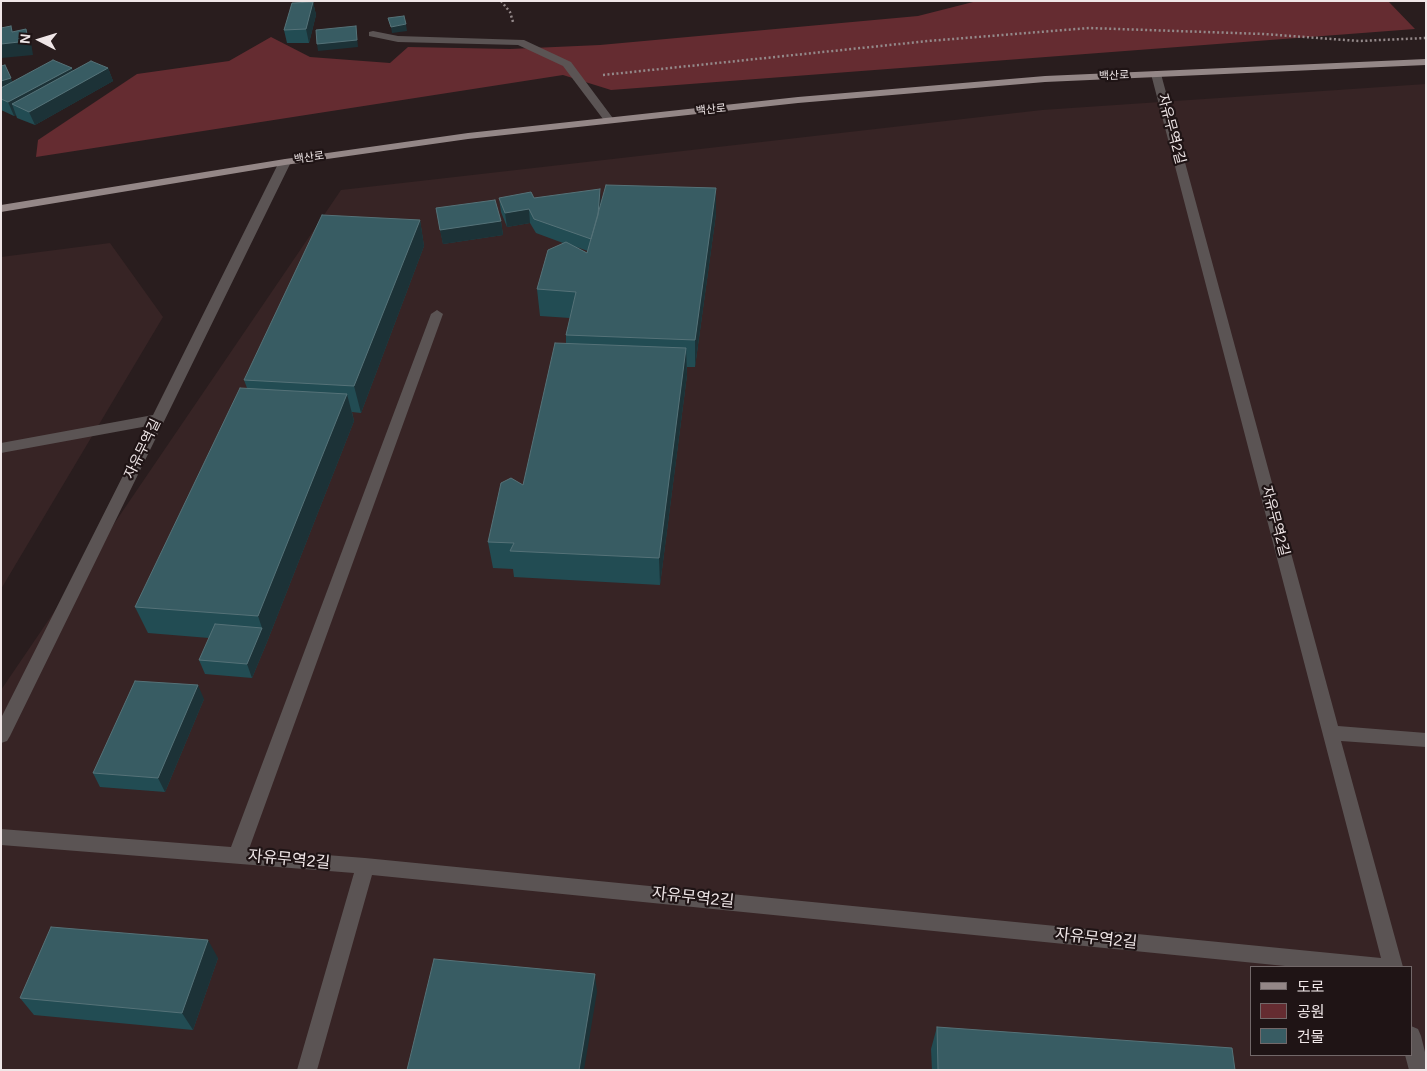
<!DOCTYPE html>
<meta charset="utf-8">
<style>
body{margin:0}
#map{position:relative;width:1427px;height:1071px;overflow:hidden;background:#291d1e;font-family:Helvetica,"Noto Sans KR",sans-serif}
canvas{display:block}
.frame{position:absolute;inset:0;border:2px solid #efe6e7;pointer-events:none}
.legend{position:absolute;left:1250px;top:966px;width:162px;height:90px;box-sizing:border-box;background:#1f1415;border:1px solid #726869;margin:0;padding:6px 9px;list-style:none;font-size:15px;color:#efe6e7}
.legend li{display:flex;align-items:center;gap:10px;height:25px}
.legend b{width:25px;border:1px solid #726869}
.north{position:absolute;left:15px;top:15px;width:50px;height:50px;-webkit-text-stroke:4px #1f1415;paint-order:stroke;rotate:275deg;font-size:14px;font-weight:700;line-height:20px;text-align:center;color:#efe6e7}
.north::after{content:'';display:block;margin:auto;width:18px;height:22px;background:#efe6e7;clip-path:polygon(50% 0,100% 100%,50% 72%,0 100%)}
</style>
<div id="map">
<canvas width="1427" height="1071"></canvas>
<div class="frame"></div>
<ul class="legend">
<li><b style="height:6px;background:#948787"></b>도로</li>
<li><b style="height:14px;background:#652c31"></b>공원</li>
<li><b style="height:14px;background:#385c63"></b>건물</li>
</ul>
<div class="north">N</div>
</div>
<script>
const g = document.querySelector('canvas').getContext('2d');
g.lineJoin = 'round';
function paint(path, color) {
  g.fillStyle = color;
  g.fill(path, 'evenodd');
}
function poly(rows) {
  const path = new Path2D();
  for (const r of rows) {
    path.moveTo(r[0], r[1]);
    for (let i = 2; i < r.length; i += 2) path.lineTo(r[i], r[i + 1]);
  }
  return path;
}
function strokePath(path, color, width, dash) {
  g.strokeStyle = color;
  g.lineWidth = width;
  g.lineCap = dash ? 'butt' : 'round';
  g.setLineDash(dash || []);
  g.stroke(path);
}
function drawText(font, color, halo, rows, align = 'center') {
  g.font = font + ' Helvetica,"Noto Sans KR",sans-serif';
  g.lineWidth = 4.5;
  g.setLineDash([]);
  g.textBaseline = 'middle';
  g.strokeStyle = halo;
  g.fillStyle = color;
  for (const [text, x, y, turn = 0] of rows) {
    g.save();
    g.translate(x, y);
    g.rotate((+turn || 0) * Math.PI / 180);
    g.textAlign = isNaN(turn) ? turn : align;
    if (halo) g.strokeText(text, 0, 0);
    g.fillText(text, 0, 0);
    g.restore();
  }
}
const built = poly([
 [1426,84,1426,1070,1,1070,1,690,341,190,1042,110],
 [1251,967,1411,967,1411,1055,1251,1055],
 [110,243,163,317,1,589,1,257]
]);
const green = poly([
 [977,1,1388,1,1415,29,611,90,563,75,36,157,38,140,137,74,229,61,271,37,310,57,390,63,408,47,510,49,600,45,918,16]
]);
const path = poly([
 [501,1,510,12,513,22],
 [603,75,928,41,1089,28,1264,34,1359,41,1426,38]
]);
const minor = poly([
 [373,31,398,36,524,40,571,62,615,121,614,123,606,123,563,66,518,45,398,42,369,36,369,32,373,31],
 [1156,71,1161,74,1338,726,1426,733,1426,747,1341,741,1403,967,1295,967,372,875,317,1070,297,1070,354,873,1,845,1,829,231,847,431,314,437,310,443,314,249,849,365,858,1381,958,1151,74,1156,71],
 [285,159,291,162,10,736,7,741,1,743,1,718,148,426,1,453,1,443,153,415,279,162,285,159],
 [1411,1026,1418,1029,1421,1036,1426,1056,1426,1070,1409,1070,1405,1055,1411,1055,1411,1026]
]);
const major = poly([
 [1426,59,1426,65,1045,82,798,103,468,139,285,165,1,212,1,205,285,159,468,133,798,97,1045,76,1426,59]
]);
const wall = poly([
 [313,2,316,15,309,43,287,43,284,30],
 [1,66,12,82,73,71,108,68,113,81,35,125,17,118,16,115,14,116,1,110],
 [499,198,534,198,601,203,600,206,716,214,695,367,687,367,687,375,660,585,514,577,513,569,493,568,488,542,523,485,566,343,566,335,570,318,540,316,537,289,563,243,536,233,530,223,507,227,501,212],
 [576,247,588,251,587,253],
 [436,208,501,221,503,235,443,244],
 [420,220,424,246,361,413,352,412,354,421,267,642,252,678,205,674,199,660,209,638,148,633,135,607,247,388,244,380],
 [204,699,165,792,100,787,93,773],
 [218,958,193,1030,34,1015,20,998],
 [937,1027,1235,1070,932,1070,931,1049]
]);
const shadedWall = poly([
 [313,2,316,15,309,43,306,29],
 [406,24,407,31,392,33,391,27],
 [11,26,16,39,26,29,31,42,33,55,1,58,1,44,12,32],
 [356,26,358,47,318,51,317,44],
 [72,68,77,81,12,104,16,115,14,116,8,102],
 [108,68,113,81,35,125,29,112],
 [11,78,14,85,1,88,1,81],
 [716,188,716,214,695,367,695,340],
 [600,189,601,203,597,254,596,240],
 [529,209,530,223,507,227,505,213],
 [420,220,424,246,361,413,354,386],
 [501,221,503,235,443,244,440,230],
 [686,348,687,375,660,585,659,558],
 [347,394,354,421,267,642,252,678,247,664,262,628,258,616],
 [198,685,204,699,165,792,158,778],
 [208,940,218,958,193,1030,182,1013],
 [595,974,597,992,584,1070,579,1070]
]);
const building = poly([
 [313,2,306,29,284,30,292,3,313,2],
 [404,16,406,24,391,27,388,18,404,16],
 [11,26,12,32,26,29,28,41,1,44,1,28,11,26],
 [356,26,357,40,317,44,316,30,356,26],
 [53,60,72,68,8,102,1,99,1,88,53,60],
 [91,61,108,68,29,112,12,104,91,61],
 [5,65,11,78,1,81,1,66,5,65],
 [606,185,716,188,695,340,566,335,576,292,537,289,548,250,566,242,587,253,606,185],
 [600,189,598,215,591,239,534,219,529,209,505,213,499,198,531,192,534,198,600,189],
 [495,200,501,221,440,230,436,208,495,200],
 [322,215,420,220,354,386,244,380,322,215],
 [555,343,686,348,659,558,510,551,514,543,488,542,501,483,511,478,523,485,555,343],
 [240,388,347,394,258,616,135,607,240,388],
 [215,624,262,628,247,664,199,660,215,624],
 [135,681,198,685,158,778,93,773,135,681],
 [51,927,208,940,182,1013,20,998,51,927],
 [434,959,595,974,579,1070,407,1070,434,959],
 [937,1027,1232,1048,1235,1070,938,1070,937,1027]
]);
const farStreetnames = [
 ["백산로",1114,76,-2],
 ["백산로",711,110,-6],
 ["백산로",309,158,-8]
];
const streetNames = [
 ["자유무역2길",1171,129,75],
 ["자유무역길",143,449,-64],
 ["자유무역2길",1275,521,75]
];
const nearStreetnames = [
 ["자유무역2길",289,860,5],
 ["자유무역2길",693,898,6],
 ["자유무역2길",1096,939,6]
];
paint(built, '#372425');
paint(green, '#652c31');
strokePath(path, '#94898a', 2.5, [2, 2.5]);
paint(minor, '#5b5454');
paint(major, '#948787');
paint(wall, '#224c53');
paint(shadedWall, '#1c3237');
paint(building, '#385c63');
strokePath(building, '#557278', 1);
drawText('11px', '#efe6e7', '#1f1415', farStreetnames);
drawText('14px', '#efe6e7', '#1f1415', streetNames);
drawText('16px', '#efe6e7', '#1f1415', nearStreetnames);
</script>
